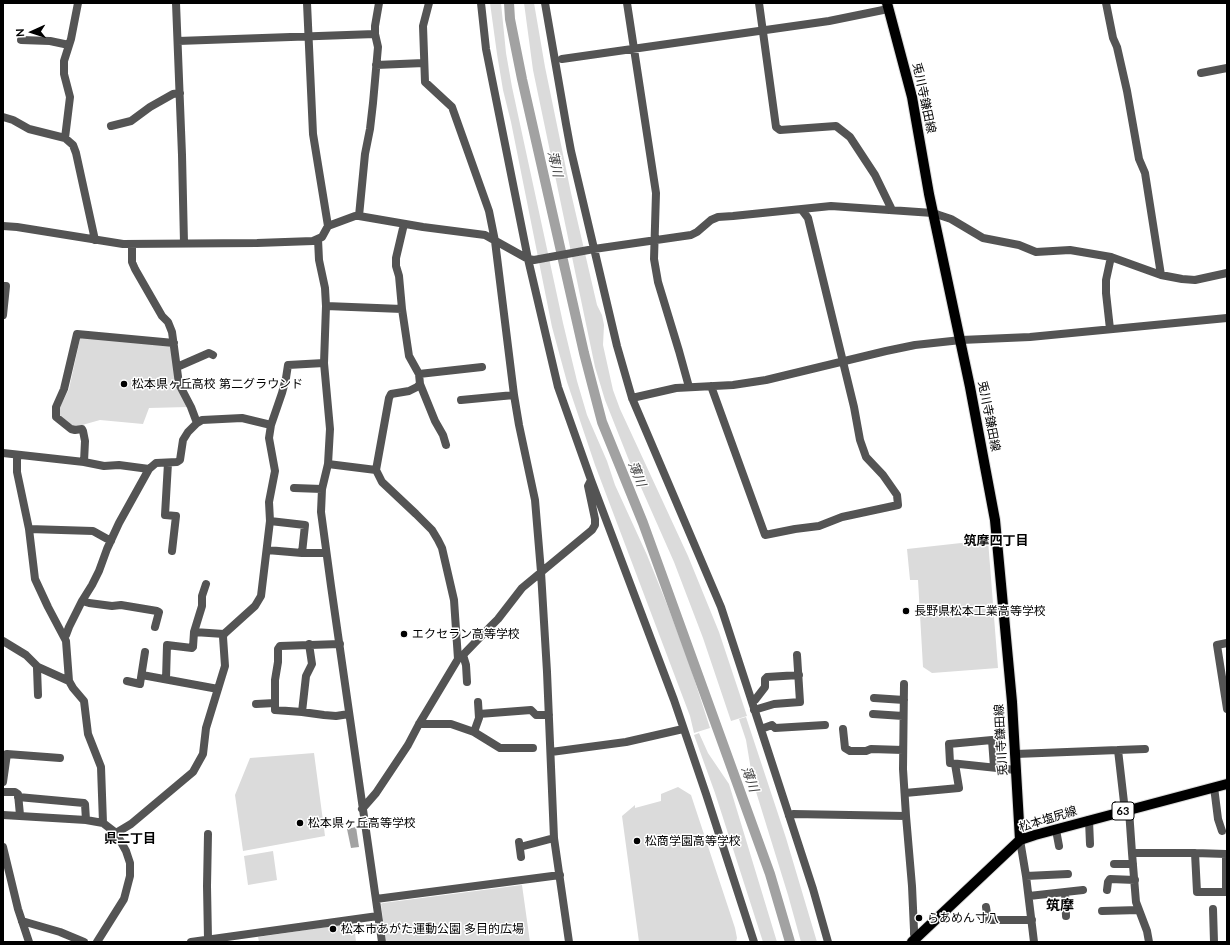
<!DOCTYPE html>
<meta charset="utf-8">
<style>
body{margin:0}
#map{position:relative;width:1230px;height:945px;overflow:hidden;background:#fff;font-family:Lato,sans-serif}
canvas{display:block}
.frame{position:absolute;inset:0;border:4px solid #000;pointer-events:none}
.north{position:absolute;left:12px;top:12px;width:40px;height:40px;-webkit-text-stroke:3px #fff;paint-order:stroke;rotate:267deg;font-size:11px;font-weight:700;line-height:16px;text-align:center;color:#000}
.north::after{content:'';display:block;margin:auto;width:14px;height:18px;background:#000;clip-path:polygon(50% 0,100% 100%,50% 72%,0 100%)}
</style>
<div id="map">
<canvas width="1230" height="945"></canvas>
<div class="frame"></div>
<div class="north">N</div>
</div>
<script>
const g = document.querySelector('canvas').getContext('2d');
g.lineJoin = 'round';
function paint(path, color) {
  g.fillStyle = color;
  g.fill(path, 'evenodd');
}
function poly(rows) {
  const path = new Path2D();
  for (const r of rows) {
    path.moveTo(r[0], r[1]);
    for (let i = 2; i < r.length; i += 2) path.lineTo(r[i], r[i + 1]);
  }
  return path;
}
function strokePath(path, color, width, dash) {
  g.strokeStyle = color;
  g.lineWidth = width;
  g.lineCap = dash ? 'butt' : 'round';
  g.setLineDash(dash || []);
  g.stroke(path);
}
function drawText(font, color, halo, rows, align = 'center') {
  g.font = font + ' Lato,"Noto Sans JP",sans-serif';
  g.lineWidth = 3;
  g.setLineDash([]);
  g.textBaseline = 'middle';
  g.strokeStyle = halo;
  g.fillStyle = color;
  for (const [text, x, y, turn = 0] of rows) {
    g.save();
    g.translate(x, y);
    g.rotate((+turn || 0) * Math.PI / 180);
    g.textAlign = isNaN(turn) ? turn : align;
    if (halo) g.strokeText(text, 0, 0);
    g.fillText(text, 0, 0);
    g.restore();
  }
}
const green = poly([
 [490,3,501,3,506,53,512,87,563,323,577,381,587,415,607,461,615,485,647,555,668,607,689,663,710,728,694,733,690,716,595,465,567,382,552,327,511,122,503,90,497,54],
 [524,3,534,3,545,67,571,193,597,305,602,315,604,325,603,345,613,390,620,409,688,556,719,632,747,716,731,721,703,638,674,562,628,458,605,400,595,367,533,70],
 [81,337,171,345,188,407,149,408,143,424,100,420,75,427,60,416,60,407,69,389,80,339],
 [988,540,998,668,932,673,923,667,918,580,910,580,907,549],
 [746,717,786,838,817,942,801,942,788,895,753,782,746,740,739,719],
 [699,733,708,753,729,784,777,942,763,942,715,793,694,735],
 [314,753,325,836,243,851,235,795,250,758],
 [678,787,691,795,735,928,737,938,736,942,639,942,622,816,635,805,635,808,661,801,661,794],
 [273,851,277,880,248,885,244,856],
 [522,885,530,942,386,942,381,904,383,903],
 [354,923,356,942,259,942,258,937]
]);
const water = poly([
 [356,827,359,847,351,848,347,829]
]);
const river = poly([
 [509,3,510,19,522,79,584,353,602,422,643,523,770,874,790,942]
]);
const minor = poly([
 [176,3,182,155,184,243],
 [307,3,313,134,328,226],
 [429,3,423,26,425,82,452,107,489,211,495,241,514,395,519,425,535,500,541,572,547,672,554,838,569,942],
 [481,3,486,49,528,259,558,387,591,480,674,700,706,794,754,942],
 [545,3,566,124,571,151,617,346,632,398,721,607,813,889,828,942],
 [627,3,656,193,654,259,658,282,679,351,689,387],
 [759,3,776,127,780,130,836,126,850,137,875,175,892,210],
 [1106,3,1113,38,1117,47,1127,91,1139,159,1145,173,1161,275],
 [21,40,50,41,69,45],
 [178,41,375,34],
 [562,59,829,21,888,9],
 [376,65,424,63],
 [1201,73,1227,68],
 [3,117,13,120,29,129,65,138,73,145,76,153,95,240],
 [111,126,131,121,150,107,173,94,180,93],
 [65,138,70,97,64,74,64,61,71,39,78,3],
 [359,216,365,154,370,129,373,103,378,47,375,34,375,26,379,3],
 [404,224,396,258,396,266,399,276,402,309,409,356,419,374,420,384,417,387,409,391,391,394,389,398,376,470,382,482,416,514,432,530,438,540,442,548,454,600,458,659],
 [3,226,17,227,123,244,257,243,313,241,322,237,328,226,355,216,359,216,423,227,485,235,528,259,534,260,594,249,691,235,697,232,711,220,718,217,733,216,831,206,933,213,951,219,983,238,1019,245,1036,252,1070,250,1111,257,1161,275,1182,279,1195,280,1227,273],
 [318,239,319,260,325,288,326,306,324,363,330,429,328,464,322,489,321,512,331,586,382,942],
 [132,244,132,262,135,269,162,316,168,322,172,332,179,384,191,407,197,423],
 [3,286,6,286,3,315],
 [326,306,402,309],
 [1110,329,1106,293,1106,280,1111,257],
 [177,367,209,353,213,355],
 [419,374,482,367],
 [420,384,435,421,443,435,446,445],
 [711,386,765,535,795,529,819,526,842,517,898,505,897,495,883,475,866,457,860,440,854,407,808,218,802,210],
 [632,398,676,388,733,385,766,380,886,351,915,345,961,340,1030,337,1227,318],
 [461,400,514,395],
 [3,453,84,462,104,466,119,465,149,469],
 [17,455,17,472,29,529,35,579,48,607,66,641,69,681,73,688,84,701,88,734,101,767,103,823,116,833,126,851,130,863,130,876,124,899,97,942],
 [84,462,85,441,83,431,82,429,75,430,71,429,56,417,56,407,64,389,77,334,174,343],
 [168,463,165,515,176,516,172,551],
 [328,464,376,470],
 [294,488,322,489],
 [270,521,305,525,302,553],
 [29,529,93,531,111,541],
 [267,550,302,553,326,553],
 [82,601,89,603,112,606,121,605,157,611,159,612,155,627],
 [194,632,224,634],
 [64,636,66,635,69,627,82,601,92,585,99,571,107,549,119,523,149,469,156,463,177,462,180,460,183,440,188,432,197,423,202,420,242,418,271,425],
 [3,641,26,655,38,667,69,681],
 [1227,643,1217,645,1227,709],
 [340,644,280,646,278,649,278,662,275,680,275,710,302,712,324,715,336,716,349,714],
 [463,655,466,665,467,682],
 [38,667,37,668,38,695],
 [142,675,218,689],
 [166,679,167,645,192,648,193,647,194,632,202,606,202,596,206,584],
 [127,681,140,684,145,652],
 [904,684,903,769,906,816,912,886,914,930,914,934,916,938],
 [874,698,904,700],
 [752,702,755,700,765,687,765,679,767,677,799,675],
 [256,704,275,703],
 [754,710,774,704,800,702,797,655],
 [302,712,306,676,312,664,309,644],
 [479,714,531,710,536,715,549,715],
 [873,714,903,716],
 [419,724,451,724,474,732,479,718,478,702],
 [761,729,772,725,775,728,825,725],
 [843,729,845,748,850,751,866,751,871,749,903,750],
 [474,732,500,748,533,748],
 [551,752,626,742,683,729],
 [1016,754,1118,750],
 [994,767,992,740,949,744,950,763,1016,770],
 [3,782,7,754,60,758],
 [1214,787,1218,819,1222,831],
 [3,792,15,792,18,794,20,815],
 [905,793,959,788,955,764],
 [18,797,84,803,85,804,86,820],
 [362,809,376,793,408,745,419,724,458,659,463,655,491,626,498,619,522,588,592,530,595,525,595,519,588,486,590,482],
 [1129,810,1132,853,1136,902,1147,931,1149,942],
 [1125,811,1118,750,1145,749],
 [3,815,86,820,103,823],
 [789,816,793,814,906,816],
 [1089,820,1090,844],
 [1056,830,1059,846],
 [116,833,131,824,193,772,203,754,206,728,225,666,223,637,224,634,255,606,261,596,270,521,269,502,275,471,269,438,271,425,282,393,286,378,288,365,324,363],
 [208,834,207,886,208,939],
 [1020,840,1026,876,1034,942],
 [519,842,521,857],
 [3,847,18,909,29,942],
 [520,847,554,838],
 [1132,853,1195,853,1226,854,1226,892,1197,892,1195,853],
 [1114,864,1133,864],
 [1026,876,1068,874],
 [1107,890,1108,882,1110,879,1135,880],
 [1065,892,1066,916],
 [1029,896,1083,890],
 [376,899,560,875],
 [986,907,988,920,1032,920],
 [1213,909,1214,942],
 [1102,911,1139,910],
 [22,921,60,932,84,942],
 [191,942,378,916]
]);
const major = poly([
 [887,3,912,97,929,194,970,387,995,520,1012,702,1020,840],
 [912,942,1020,840,1035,835,1227,784]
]);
const markers = [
 [124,384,4,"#000"],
 [906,611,4,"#000"],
 [404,634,4,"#000"],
 [300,823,4,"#000"],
 [637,841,4,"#000"],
 [919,918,4,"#000"],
 [333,929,4,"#000"]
];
const shields = [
 [1123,811,22]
];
const shieldNames = [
 ["63",1123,811]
];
const streetNames = [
 ["兎川寺鎌田線",924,98,78],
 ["兎川寺鎌田線",989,416,79],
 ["兎川寺鎌田線",1001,740,-93],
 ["松本塩尻線",1048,819,-17]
];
const poiNames = [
 ["松本県ヶ丘高校 第二グラウンド",132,384],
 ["長野県松本工業高等学校",914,611],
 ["エクセラン高等学校",412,634],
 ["松本県ヶ丘高等学校",308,823],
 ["松商学園高等学校",645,841],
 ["らあめん寸八",927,918],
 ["松本市あがた運動公園 多目的広場",341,929]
];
const waterNames = [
 ["薄川",555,164,77],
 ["薄川",637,474,68],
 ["薄川",750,779,70]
];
const neighbourhoodNames = [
 ["筑摩四丁目",996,541],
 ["県二丁目",130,839]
];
const quarterNames = [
 ["筑摩",1060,905]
];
paint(green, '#dbdbdb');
paint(water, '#a2a2a2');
strokePath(river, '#a2a2a2', 10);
strokePath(major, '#dbdbdb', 12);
strokePath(minor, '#545454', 8);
strokePath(major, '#000', 10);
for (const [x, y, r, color] of markers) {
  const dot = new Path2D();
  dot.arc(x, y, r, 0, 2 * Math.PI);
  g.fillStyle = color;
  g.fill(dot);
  strokePath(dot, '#fff', 1.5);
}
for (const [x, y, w] of shields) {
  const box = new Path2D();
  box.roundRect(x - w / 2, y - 9, w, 18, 3);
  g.fillStyle = '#fff';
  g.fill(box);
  strokePath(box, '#000', 1);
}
drawText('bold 11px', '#000', null, shieldNames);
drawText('12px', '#000', '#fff', streetNames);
drawText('12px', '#000', '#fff', poiNames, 'left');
drawText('italic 13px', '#434343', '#fff', waterNames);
drawText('bold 13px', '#000', '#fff', neighbourhoodNames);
drawText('bold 14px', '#000', '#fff', quarterNames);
</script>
